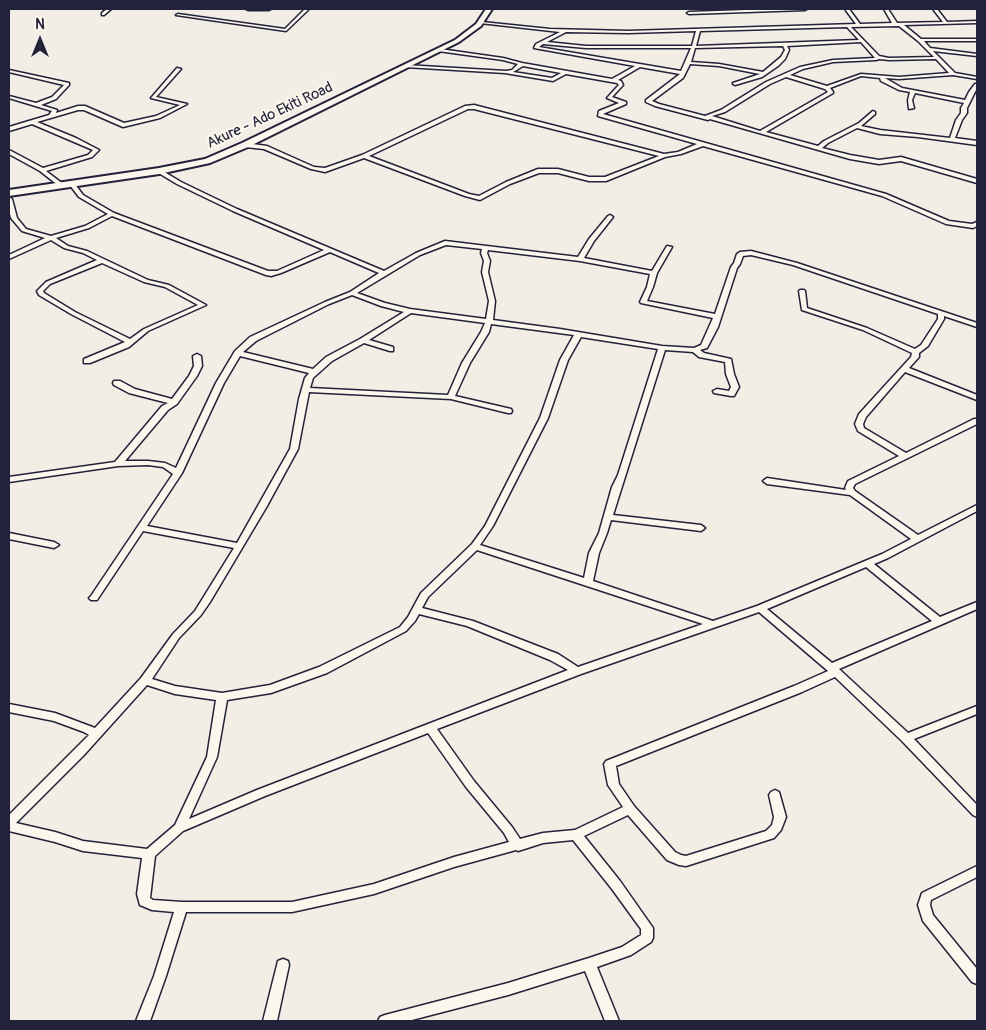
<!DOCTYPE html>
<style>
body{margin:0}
#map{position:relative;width:986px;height:1030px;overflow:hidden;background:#f2eee5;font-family:Pangolin,sans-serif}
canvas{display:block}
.frame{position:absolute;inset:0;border:10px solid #22223b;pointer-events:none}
.north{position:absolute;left:15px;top:15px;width:50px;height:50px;-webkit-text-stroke:4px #fbf7ec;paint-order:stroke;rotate:0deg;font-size:14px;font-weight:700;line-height:20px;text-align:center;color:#22223b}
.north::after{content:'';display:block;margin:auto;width:18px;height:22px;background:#22223b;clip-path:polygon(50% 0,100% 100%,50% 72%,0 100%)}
</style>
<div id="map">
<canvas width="986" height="1030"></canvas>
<div class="frame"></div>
<div class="north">N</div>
</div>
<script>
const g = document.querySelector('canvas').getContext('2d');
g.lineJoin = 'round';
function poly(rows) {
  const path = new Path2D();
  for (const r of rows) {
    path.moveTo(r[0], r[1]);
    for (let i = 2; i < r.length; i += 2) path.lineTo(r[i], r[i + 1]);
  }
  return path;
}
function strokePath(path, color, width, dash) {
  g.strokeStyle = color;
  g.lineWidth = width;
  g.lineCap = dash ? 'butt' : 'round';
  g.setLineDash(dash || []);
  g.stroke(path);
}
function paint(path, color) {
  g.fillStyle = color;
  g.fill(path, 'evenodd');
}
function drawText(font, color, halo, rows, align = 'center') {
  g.font = font + ' Pangolin,sans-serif';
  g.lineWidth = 4;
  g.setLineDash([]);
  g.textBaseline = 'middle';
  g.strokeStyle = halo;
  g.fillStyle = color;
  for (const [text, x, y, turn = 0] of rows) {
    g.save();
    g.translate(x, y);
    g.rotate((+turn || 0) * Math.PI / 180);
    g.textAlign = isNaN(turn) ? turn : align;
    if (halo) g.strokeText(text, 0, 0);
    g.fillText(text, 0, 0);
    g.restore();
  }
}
const street = poly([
 [107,9,111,9,104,15,102,15,102,13,107,9],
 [246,9,271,9,269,10,248,10,246,9],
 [305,9,309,9,286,31,176,15,178,14,285,29,305,9],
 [776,9,807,9,805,10,689,14,687,13,689,12,776,9],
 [845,9,849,9,860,24,892,23,884,9,888,9,897,23,943,22,933,9,937,9,947,22,977,21,977,23,904,25,921,39,977,39,977,41,924,41,930,48,977,54,977,56,933,51,955,73,977,77,977,79,953,75,899,79,885,78,902,88,965,100,969,92,975,84,977,84,977,88,967,108,967,113,962,120,955,138,977,141,977,145,918,137,880,134,857,128,828,143,822,148,850,155,879,160,901,157,977,179,977,183,901,161,879,164,850,159,710,119,708,120,655,106,646,102,646,100,680,74,640,67,618,80,621,81,623,85,612,97,626,102,626,104,603,114,886,194,949,221,972,224,977,222,977,226,973,228,946,224,882,196,703,146,681,154,665,157,606,181,589,181,558,173,539,173,510,184,480,200,465,196,364,158,325,172,311,169,264,149,245,147,242,145,245,143,267,146,314,167,325,168,362,155,465,106,474,105,664,154,678,152,697,144,598,116,599,111,619,103,607,98,617,87,619,85,617,83,566,74,553,81,505,73,405,67,403,66,405,65,506,71,512,70,518,64,503,60,438,51,440,49,503,58,522,63,612,79,635,66,534,48,536,44,560,32,480,23,482,22,550,29,628,31,856,24,845,9],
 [899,26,918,41,934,57,889,58,879,56,851,27,899,26],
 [847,27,859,40,696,46,700,31,847,27],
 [696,31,692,46,586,46,547,42,566,32,628,33,696,31],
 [861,42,875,58,833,60,800,67,766,82,721,110,705,116,659,104,652,101,683,78,690,64,719,66,760,74,733,83,733,84,735,85,762,77,778,66,785,59,789,50,787,46,861,42],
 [543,44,586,48,691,48,681,71,539,47,543,44],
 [783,46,785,50,781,57,763,72,719,64,691,62,695,48,783,46],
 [879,59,889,60,936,59,949,73,899,77,861,74,827,86,790,75,803,69,833,62,876,60,879,59],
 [523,66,561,73,552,78,513,72,523,66],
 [861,76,880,78,881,81,899,90,910,92,908,100,909,109,914,108,912,100,915,93,964,103,961,108,961,113,956,120,950,138,880,130,861,126,875,114,875,112,873,111,859,123,824,141,818,146,766,132,833,93,833,92,830,88,861,76],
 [786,77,825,89,828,92,760,131,712,116,725,112,770,84,786,77],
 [468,109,474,109,659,156,605,177,589,177,558,169,538,169,506,182,479,196,469,194,369,156,468,109],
 [177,68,181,69,156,97,187,104,160,118,123,127,84,110,78,110,37,122,76,138,99,150,92,157,46,171,63,184,63,186,59,186,40,171,9,154,9,150,11,151,43,168,88,155,93,150,32,124,9,131,9,127,49,115,52,111,9,98,9,96,36,103,52,97,64,85,9,72,9,70,69,83,69,85,56,99,41,105,57,110,56,113,78,106,85,106,124,123,156,116,180,105,151,98,177,68],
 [157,170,161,170,181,182,237,209,384,271,416,253,445,241,578,257,589,239,608,216,610,215,613,217,594,241,584,258,652,271,667,246,672,247,657,273,653,287,647,301,715,314,731,267,734,263,737,254,740,252,751,251,797,263,977,323,977,327,944,316,944,319,928,346,919,353,919,357,909,368,977,395,977,400,905,372,866,417,863,424,864,428,906,453,974,419,977,419,977,424,855,484,853,488,855,491,918,535,977,505,977,511,888,558,874,564,940,617,977,602,977,609,839,669,908,733,977,706,977,714,914,739,977,805,977,817,973,815,902,741,835,677,802,692,616,766,619,784,634,806,675,852,681,855,686,856,766,831,772,825,774,817,769,795,771,792,775,790,779,792,786,817,781,830,774,838,686,866,679,865,667,860,628,815,584,836,620,881,653,928,653,938,651,942,631,955,597,967,619,1021,605,1021,585,971,508,995,408,1021,378,1021,380,1017,385,1015,508,983,589,958,622,947,641,935,641,929,612,889,573,840,543,843,518,851,516,850,454,867,374,894,292,912,186,912,166,976,150,1021,136,1021,154,976,174,912,152,910,140,905,137,894,142,858,83,851,55,842,9,831,9,815,89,735,84,732,54,721,9,712,9,704,55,713,95,728,141,678,173,634,195,611,234,548,143,531,97,600,91,600,89,598,91,596,173,474,163,467,148,465,118,466,9,482,9,477,115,462,162,406,168,403,129,393,114,385,113,383,114,381,120,381,135,389,172,399,189,376,194,366,193,356,197,354,201,356,202,366,197,376,177,404,168,410,125,461,148,461,165,463,176,468,216,383,235,351,250,337,325,302,350,292,379,273,330,252,281,273,271,276,266,275,112,216,89,228,56,238,68,246,87,251,148,280,169,285,206,305,148,331,129,347,90,363,84,363,84,359,125,342,71,314,39,295,37,291,46,282,97,260,83,253,64,248,51,240,9,259,9,255,45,238,22,231,11,218,9,209,9,197,12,199,17,218,26,229,51,236,85,226,108,214,79,197,69,184,72,182,74,183,83,195,114,213,268,271,277,271,324,250,233,211,177,184,157,172,157,170],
 [446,245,482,249,481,253,484,261,482,272,489,301,486,319,410,309,385,303,357,293,420,255,446,245],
 [488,250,580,261,650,274,647,287,640,302,641,303,713,318,701,345,694,348,662,346,560,329,493,320,495,301,488,272,490,261,487,253,488,250],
 [751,255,793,265,938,314,938,319,921,345,915,349,867,328,807,308,805,291,804,290,800,290,799,291,802,310,863,330,912,353,911,357,859,414,855,424,858,431,899,456,848,481,845,488,846,490,767,478,763,481,767,484,850,495,911,539,882,554,757,606,713,621,593,581,599,553,607,533,611,520,701,531,705,528,701,525,613,515,665,350,693,352,699,357,725,362,726,374,731,387,729,391,717,389,713,391,714,393,731,396,734,396,739,387,734,374,731,359,704,353,700,350,707,348,718,327,737,268,740,264,743,256,751,255],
 [102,263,144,282,165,287,198,305,144,329,130,339,75,312,44,293,43,291,50,284,102,263],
 [352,295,381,306,404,312,360,339,326,357,313,369,243,352,256,341,329,304,352,295],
 [411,313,485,323,481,332,462,363,448,395,310,388,313,378,332,361,364,343,390,351,393,351,393,347,369,340,411,313],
 [491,324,574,335,560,360,540,418,485,526,472,544,421,593,408,617,400,627,319,667,270,685,222,693,175,686,152,679,179,638,201,615,210,602,267,506,298,449,309,392,451,399,508,413,511,413,512,411,511,409,455,396,470,363,489,332,491,324],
 [581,337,658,349,618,475,612,487,599,533,589,553,584,578,480,545,493,526,548,418,568,360,581,337],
 [240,356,309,373,305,378,299,399,290,449,237,543,147,526,182,473,224,383,240,356],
 [477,550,703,624,578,667,558,654,473,621,422,608,428,597,477,550],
 [866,567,932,621,832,663,767,609,866,567],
 [759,612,828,671,794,686,606,761,604,764,608,785,623,807,575,830,543,833,520,839,512,827,474,781,437,729,581,674,759,612],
 [419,614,467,626,550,660,568,670,257,790,189,819,217,757,227,700,271,693,327,673,406,631,415,621,419,614],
 [147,685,175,694,216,700,207,757,175,825,147,849,83,841,55,832,16,823,84,755,147,685],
 [428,733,466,787,504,833,509,842,454,857,374,884,292,902,182,902,153,900,150,898,155,856,183,831,265,796,428,733],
 [9,533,54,542,59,545,54,548,9,539,9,533],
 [977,866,977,877,931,900,930,905,933,915,977,969,977,984,972,982,923,921,918,905,922,893,977,866],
 [283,959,288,961,289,965,277,1021,263,1021,278,961,283,959]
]);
const primary = poly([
 [486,9,492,9,481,26,459,42,248,147,210,163,159,174,9,196,9,190,159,168,205,159,242,143,455,40,476,24,486,9]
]);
const farStreetnames = [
 ["Akure - Ado Ekiti Road",270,116,-25]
];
strokePath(street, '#22223b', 3);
strokePath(primary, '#22223b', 4);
paint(street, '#fbf7ec');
paint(primary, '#fbf7ec');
drawText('15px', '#22223b', '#fbf7ec', farStreetnames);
</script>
